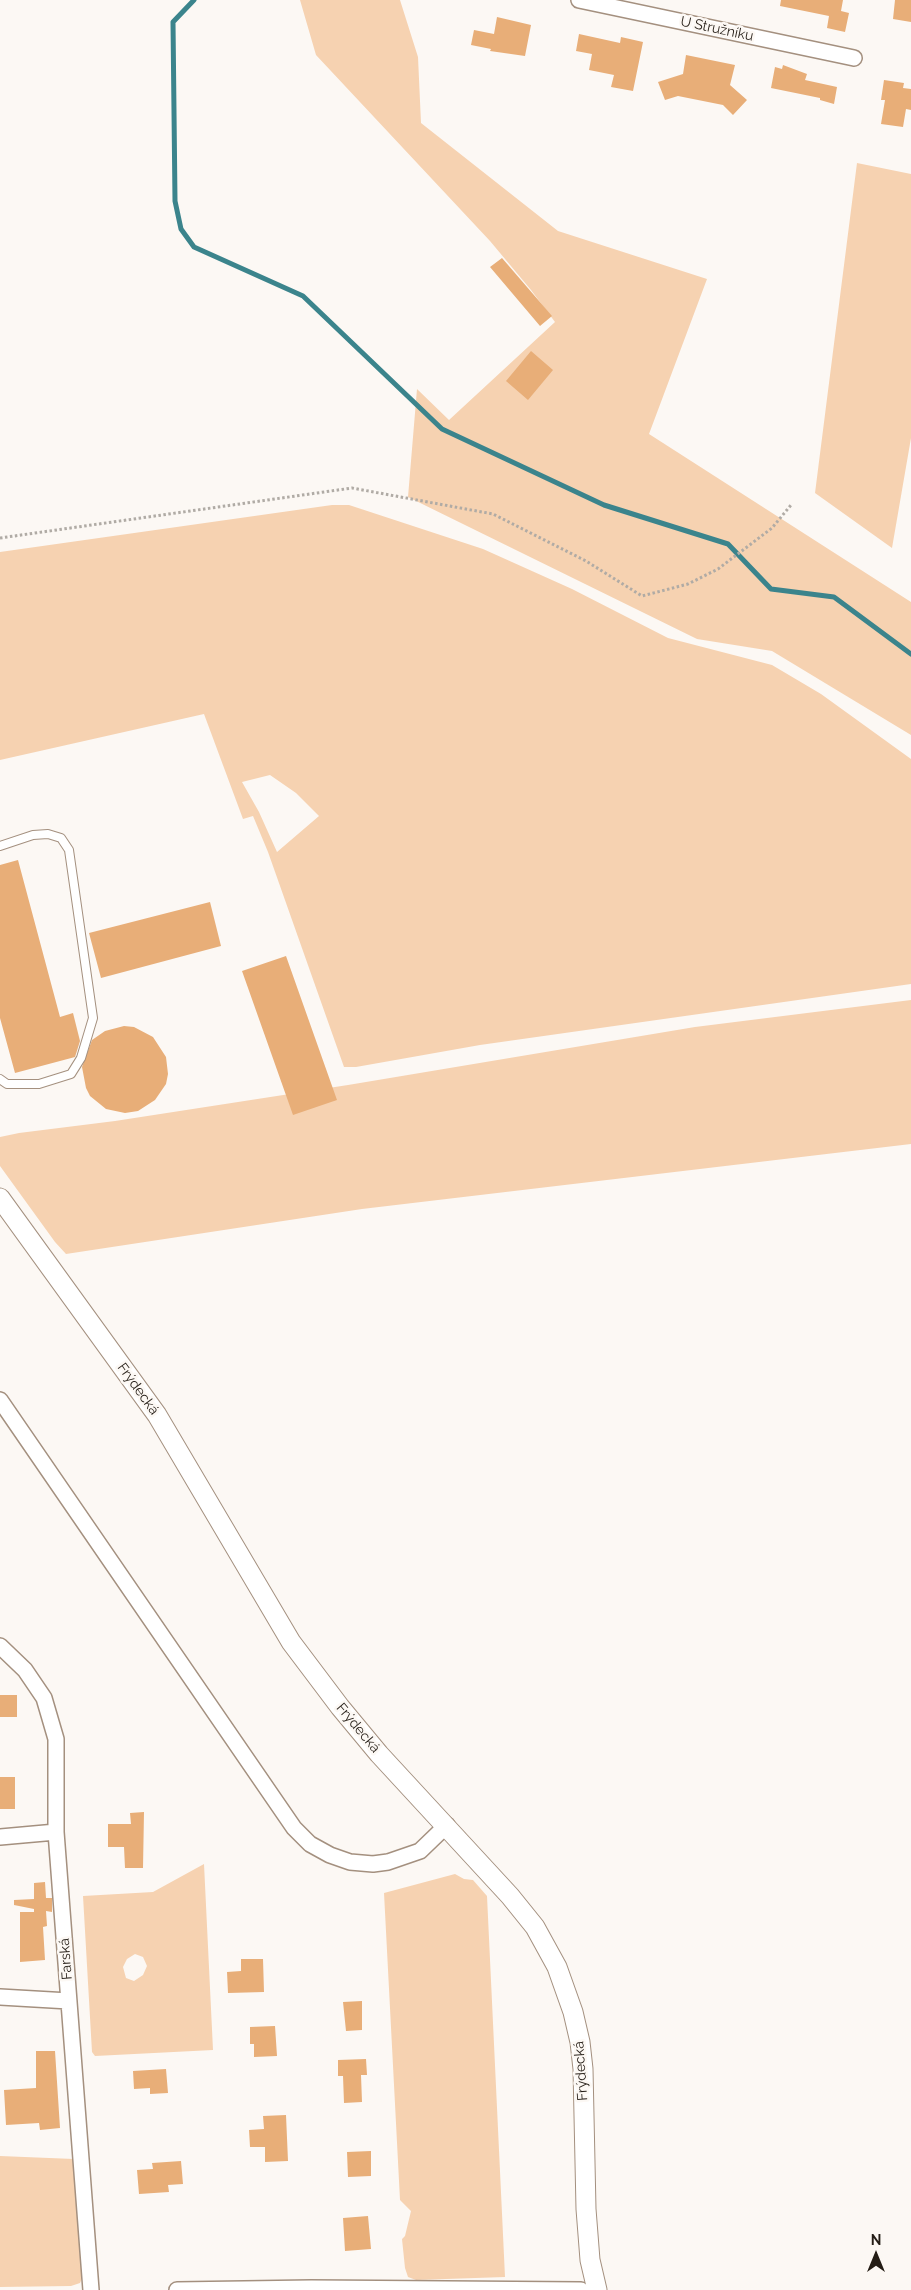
<!DOCTYPE html>
<meta charset="utf-8">
<style>
body{margin:0}
#map{position:relative;width:911px;height:2290px;overflow:hidden;background:#fcf8f4;font-family:Raleway,sans-serif}
canvas{display:block}
.north{position:absolute;left:851px;top:2230px;width:50px;height:50px;-webkit-text-stroke:4px #fcf8f4;paint-order:stroke;rotate:0deg;font-size:14px;font-weight:700;line-height:20px;text-align:center;color:#241d16}
.north::after{content:'';display:block;margin:auto;width:18px;height:22px;background:#241d16;clip-path:polygon(50% 0,100% 100%,50% 72%,0 100%)}
</style>
<div id="map">
<canvas width="911" height="2290"></canvas>
<div class="north">N</div>
</div>
<script>
const g = document.querySelector('canvas').getContext('2d');
g.lineJoin = 'round';
function paint(path, color) {
  g.fillStyle = color;
  g.fill(path, 'evenodd');
}
function poly(rows) {
  const path = new Path2D();
  for (const r of rows) {
    path.moveTo(r[0], r[1]);
    for (let i = 2; i < r.length; i += 2) path.lineTo(r[i], r[i + 1]);
  }
  return path;
}
function strokePath(path, color, width, dash) {
  g.strokeStyle = color;
  g.lineWidth = width;
  g.lineCap = dash ? 'butt' : 'round';
  g.setLineDash(dash || []);
  g.stroke(path);
}
function drawText(font, color, halo, rows, align = 'center') {
  g.font = font + ' Raleway,sans-serif';
  g.lineWidth = 5;
  g.setLineDash([]);
  g.textBaseline = 'middle';
  g.strokeStyle = halo;
  g.fillStyle = color;
  for (const [text, x, y, turn = 0] of rows) {
    g.save();
    g.translate(x, y);
    g.rotate((+turn || 0) * Math.PI / 180);
    g.textAlign = isNaN(turn) ? turn : align;
    if (halo) g.strokeText(text, 0, 0);
    g.fillText(text, 0, 0);
    g.restore();
  }
}
const green = poly([
 [300,0,400,0,418,57,421,123,558,231,707,279,649,434,911,602,911,735,772,651,697,639,408,497,417,389,449,420,555,322,531,290,490,241,316,55],
 [857,163,911,174,911,438,892,548,815,493],
 [332,505,349,505,483,549,572,589,668,638,772,665,821,694,911,759,911,984,480,1045,356,1067,344,1067,268,852,253,816,243,819,204,714,0,760,0,552],
 [270,775,296,793,319,816,277,852,259,812,242,782],
 [911,1000,911,1144,362,1209,66,1254,55,1242,0,1166,0,1137,19,1133,115,1121,348,1085,695,1027],
 [204,1864,213,2050,95,2056,92,2052,83,1896,153,1892],
 [135,1954,143,1957,147,1966,143,1975,134,1981,126,1978,123,1967,127,1959],
 [455,1874,464,1879,473,1880,487,1896,505,2277,416,2280,408,2277,405,2268,402,2239,405,2236,411,2211,400,2200,384,1893],
 [0,2156,74,2159,85,2272,80,2283,71,2286,0,2287]
]);
const stream = poly([
 [194,0,173,22,175,201,181,229,194,247,303,296,442,429,604,505,728,544,771,589,834,597,911,654]
]);
const building = poly([
 [781,0,843,0,841,11,849,13,845,32,827,28,829,16,780,6],
 [895,0,911,0,911,22,893,19],
 [497,17,531,25,525,56,490,51,491,49,471,45,474,30,494,34],
 [579,34,620,43,621,37,643,42,633,91,611,87,614,75,589,70,592,54,576,51],
 [686,55,735,65,730,85,747,100,733,115,723,105,678,96,665,100,658,82,683,74],
 [783,65,807,74,805,80,837,87,834,104,820,100,820,98,771,88,775,67,782,69],
 [884,80,904,83,903,88,911,89,911,110,906,109,903,127,881,124,885,100,881,100],
 [502,258,552,316,540,326,490,267],
 [531,351,553,370,528,400,506,381],
 [18,860,60,1017,73,1013,80,1041,75,1057,15,1073,0,1018,0,865],
 [210,902,221,946,101,978,89,933],
 [286,956,337,1100,293,1115,242,971],
 [124,1026,134,1027,153,1037,166,1057,168,1074,166,1084,155,1100,138,1111,125,1113,106,1109,90,1096,86,1088,82,1067,92,1040,105,1031],
 [0,1695,17,1695,17,1717,0,1717],
 [0,1777,15,1777,15,1809,0,1809],
 [144,1812,143,1868,125,1868,124,1847,108,1847,108,1824,131,1824,130,1813],
 [45,1882,46,1898,52,1898,52,1912,46,1911,47,1926,43,1927,45,1960,20,1962,20,1912,34,1912,34,1909,14,1905,14,1900,34,1899,34,1883],
 [241,1959,263,1959,264,1992,228,1993,227,1972,241,1971],
 [362,2001,362,2030,346,2031,343,2002],
 [275,2026,277,2056,254,2057,254,2044,250,2044,250,2027],
 [36,2051,55,2051,60,2128,40,2130,39,2123,6,2125,4,2090,36,2088],
 [366,2059,367,2075,361,2075,362,2102,344,2103,343,2076,338,2076,338,2060],
 [166,2069,168,2093,150,2094,150,2088,134,2089,133,2071],
 [286,2115,288,2161,265,2162,265,2147,250,2147,249,2130,264,2129,263,2116],
 [371,2151,371,2176,348,2177,347,2152],
 [181,2161,183,2184,168,2185,169,2192,139,2194,137,2170,153,2169,152,2163],
 [368,2216,371,2249,345,2251,343,2218]
]);
const path = poly([
 [0,538,352,488,493,514,586,561,642,596,688,584,718,569,772,528,791,505]
]);
const service = poly([
 [0,846,33,835,48,834,61,838,69,850,93,1018,81,1058,71,1074,39,1084,7,1084,0,1079]
]);
const minor = poly([
 [579,0,854,58],
 [0,1400,294,1828,310,1844,330,1855,350,1862,373,1864,388,1862,420,1851,447,1825],
 [0,1646,25,1670,44,1698,56,1739,56,1832,91,2290],
 [0,1837,56,1832],
 [0,1997,69,2001],
 [177,2290,311,2288,581,2290]
]);
const tertiary = poly([
 [0,1198,157,1415,291,1642,340,1707,379,1754,510,1896,535,1927,557,1967,573,2012,580,2042,583,2069,586,2209,590,2260,597,2290]
]);
const streetNames = [
 ["U Stružníku",717,29,12],
 ["Frýdecká",138,1389,54],
 ["Frýdecká",358,1728,50],
 ["Farská",66,1959,-94],
 ["Frýdecká",581,2071,-94]
];
paint(green, '#f6d2b1');
strokePath(stream, '#3b848c', 5);
paint(building, '#e8ae78');
strokePath(service, '#a4907f', 10);
strokePath(minor, '#a4907f', 18);
strokePath(tertiary, '#a4907f', 21);
strokePath(path, '#b0aba5', 3, [2.5, 2.5]);
strokePath(service, '#fff', 8);
strokePath(minor, '#fff', 15);
strokePath(tertiary, '#fff', 19);
drawText('14px', '#241d16', '#fcf8f4', streetNames);
</script>
